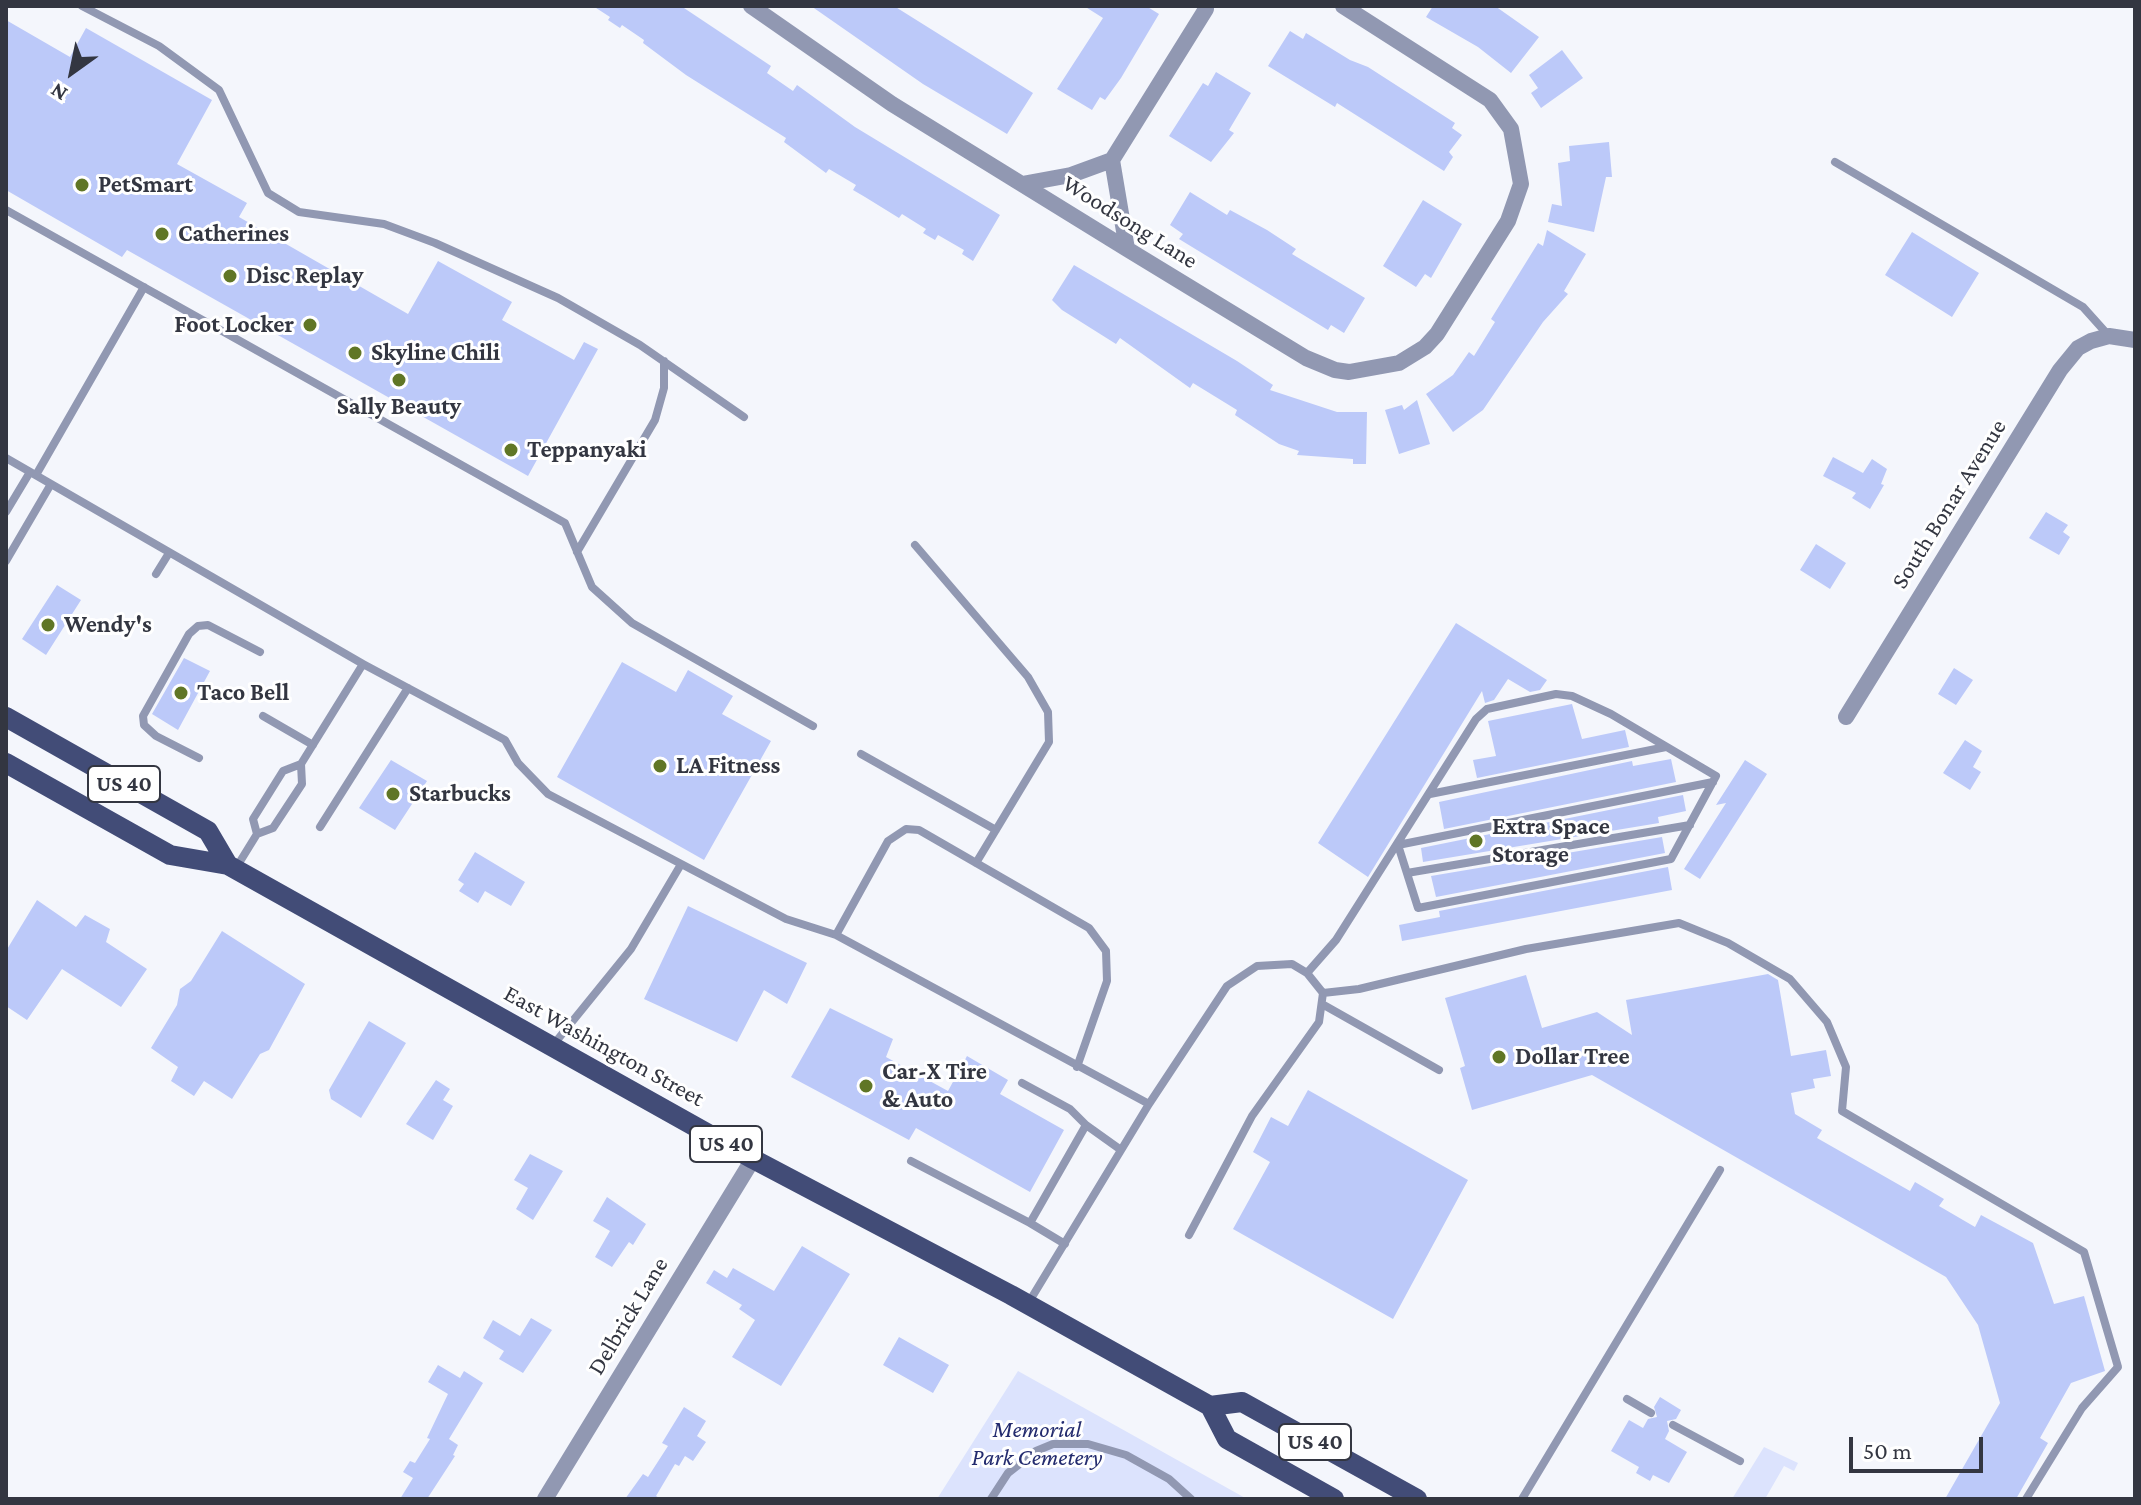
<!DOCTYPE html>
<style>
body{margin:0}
#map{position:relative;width:2141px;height:1505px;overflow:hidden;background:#f4f6fc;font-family:"Crimson Pro",serif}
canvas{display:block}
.frame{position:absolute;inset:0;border:8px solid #333641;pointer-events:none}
.north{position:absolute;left:32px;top:32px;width:80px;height:80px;-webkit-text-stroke:6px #fff;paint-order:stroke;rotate:213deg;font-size:22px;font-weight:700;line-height:32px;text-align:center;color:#333641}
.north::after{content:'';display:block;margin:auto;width:28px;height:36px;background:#333641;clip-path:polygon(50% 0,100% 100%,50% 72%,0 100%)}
.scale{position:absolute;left:1849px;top:1437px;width:134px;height:36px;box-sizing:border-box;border:4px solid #333641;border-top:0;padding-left:10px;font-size:24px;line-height:28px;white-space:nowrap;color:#333641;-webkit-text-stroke:6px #fff;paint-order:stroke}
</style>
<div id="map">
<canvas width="2141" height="1505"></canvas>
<div class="frame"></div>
<div class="north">N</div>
<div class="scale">50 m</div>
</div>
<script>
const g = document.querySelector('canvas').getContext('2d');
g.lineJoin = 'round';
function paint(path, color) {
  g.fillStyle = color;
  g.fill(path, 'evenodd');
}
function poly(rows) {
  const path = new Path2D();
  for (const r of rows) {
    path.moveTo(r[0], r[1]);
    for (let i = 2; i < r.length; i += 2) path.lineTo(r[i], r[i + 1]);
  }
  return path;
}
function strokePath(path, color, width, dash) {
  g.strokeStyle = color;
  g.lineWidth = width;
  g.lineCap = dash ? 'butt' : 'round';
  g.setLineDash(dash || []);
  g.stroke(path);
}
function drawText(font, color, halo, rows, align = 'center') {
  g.font = font + ' "Crimson Pro",serif';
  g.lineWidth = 6;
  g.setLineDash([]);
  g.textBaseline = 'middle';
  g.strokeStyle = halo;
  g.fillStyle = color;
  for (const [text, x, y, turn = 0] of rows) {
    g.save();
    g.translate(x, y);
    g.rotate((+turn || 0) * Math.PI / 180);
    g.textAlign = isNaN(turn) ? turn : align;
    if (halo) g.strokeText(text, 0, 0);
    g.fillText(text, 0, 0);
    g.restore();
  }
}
const green = poly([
 [1018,1371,1247,1499,937,1499],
 [1764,1447,1798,1463,1794,1471,1784,1466,1765,1499,1732,1499]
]);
const building = poly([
 [593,6,681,6,771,66,767,73,793,91,797,85,855,127,1000,215,973,261,962,254,964,250,938,235,935,240,923,233,926,229,902,214,899,218,865,197,853,190,856,185,829,169,826,173,784,142,786,138,686,75,643,43,644,40,622,25,620,28,608,20,610,17],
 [811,6,894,6,1033,93,1007,134,923,84],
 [1084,6,1146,6,1159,14,1121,78,1105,100,1100,97,1092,110,1057,89,1103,18],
 [1433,6,1495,6,1539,37,1511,73,1478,47,1426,17],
 [6,20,70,57,86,28,212,100,177,164,247,203,239,217,408,314,438,261,512,302,502,320,574,360,584,342,598,349,528,476,127,250,122,257,6,190],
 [1290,31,1303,39,1306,33,1350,60,1368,67,1455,123,1452,128,1462,135,1449,152,1453,157,1444,171,1337,103,1335,107,1268,66],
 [1562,50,1583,78,1541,108,1531,93,1538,88,1529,75],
 [1216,72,1251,93,1229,130,1234,133,1211,162,1169,136,1203,83,1208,86],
 [1609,142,1612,177,1606,177,1594,232,1548,222,1552,204,1562,206,1558,163,1570,161,1569,146],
 [1190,192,1227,215,1230,210,1267,230,1296,249,1292,254,1365,298,1344,333,1331,325,1328,330,1179,239,1183,234,1170,225],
 [1423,200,1462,224,1431,278,1425,274,1416,287,1383,266],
 [1547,230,1586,254,1564,291,1568,294,1543,322,1483,410,1453,432,1426,394,1453,375,1469,352,1474,356,1495,322,1491,319,1538,243,1543,246],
 [1912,232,1979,273,1952,317,1885,275],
 [1074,265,1237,361,1273,385,1270,390,1337,412,1367,412,1366,464,1353,464,1353,459,1297,455,1299,451,1279,444,1235,415,1237,410,1193,383,1190,388,1120,338,1116,344,1062,310,1052,300],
 [1417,400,1430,444,1399,454,1385,410,1402,405,1404,410],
 [1833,457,1863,473,1872,459,1887,469,1881,484,1884,485,1870,509,1852,498,1856,493,1823,476],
 [2046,512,2068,525,2063,532,2070,537,2059,555,2029,538],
 [1816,544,1846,563,1830,589,1800,570],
 [57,585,81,600,46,655,22,639],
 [1456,623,1547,680,1540,690,1530,692,1508,679,1494,700,1485,703,1482,691,1368,877,1318,843],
 [184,658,210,671,178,730,152,714],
 [622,662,676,692,688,670,733,696,722,714,771,741,704,860,557,777],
 [1954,668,1973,680,1956,705,1938,694],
 [1572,704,1582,739,1625,730,1629,747,1477,778,1473,760,1496,756,1488,721],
 [1965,740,1982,751,1973,767,1981,772,1970,790,1943,773],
 [1671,759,1676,782,1444,829,1439,802,1632,761,1633,766],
 [391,760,427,781,395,830,359,808],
 [1745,760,1767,774,1700,879,1684,869,1726,803,1716,805],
 [1683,795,1686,811,1658,817,1659,823,1423,862,1421,848],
 [1662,837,1665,853,1436,897,1431,876],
 [475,852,525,882,511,906,485,891,478,903,459,891,464,884,458,880],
 [1668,867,1672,890,1402,941,1399,925,1440,917,1439,911],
 [37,900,76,927,85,915,110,929,106,942,147,969,121,1007,62,969,27,1020,6,1006,6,951],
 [688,906,807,963,787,1004,764,990,737,1042,644,999],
 [222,931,305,984,269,1050,260,1054,232,1099,204,1081,194,1096,171,1081,178,1067,151,1048,177,1005,180,989,191,981],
 [1768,974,1778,980,1791,1056,1826,1050,1831,1076,1813,1079,1815,1088,1791,1093,1795,1114,1822,1130,1817,1138,1910,1191,1915,1182,1944,1199,1939,1206,1975,1227,1981,1215,2033,1243,2054,1304,2084,1296,2105,1371,2071,1383,2040,1438,2048,1443,2016,1499,1945,1499,2000,1403,1978,1325,1946,1277,1592,1075,1472,1110,1460,1068,1465,1066,1445,998,1526,975,1542,1028,1597,1012,1632,1035,1626,1000],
 [830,1008,893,1039,886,1057,948,1091,967,1056,1008,1080,1000,1094,1064,1130,1030,1192,916,1128,909,1140,791,1077],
 [369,1021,406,1043,361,1118,331,1099,329,1090],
 [436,1080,450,1089,443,1100,453,1106,433,1140,406,1124],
 [1308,1090,1468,1180,1393,1319,1233,1229,1270,1162,1253,1152,1271,1117,1288,1126],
 [530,1154,563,1171,533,1220,516,1209,528,1188,514,1180],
 [607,1197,646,1224,633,1245,629,1242,612,1267,595,1257,610,1231,593,1221],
 [802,1246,850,1274,781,1386,732,1357,755,1320,739,1309,742,1305,706,1283,714,1270,727,1278,733,1268,774,1291],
 [531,1318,552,1330,523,1373,499,1359,504,1351,483,1338,493,1320,520,1336],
 [899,1337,949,1365,933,1393,883,1365],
 [438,1365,460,1378,464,1371,483,1383,449,1439,458,1445,453,1455,455,1456,427,1499,400,1499,413,1478,403,1472,410,1461,415,1463,430,1439,427,1438,448,1394,428,1382],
 [1660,1397,1681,1410,1676,1419,1667,1421,1669,1431,1665,1439,1687,1452,1669,1483,1653,1475,1650,1481,1636,1473,1639,1467,1611,1451,1629,1420,1643,1428,1648,1419,1657,1417,1654,1407],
 [684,1407,706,1421,697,1436,706,1442,693,1461,685,1456,679,1466,675,1464,656,1496,661,1499,625,1499,643,1474,648,1477,668,1446,662,1443]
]);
const service = poly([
 [82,6,159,46,219,90,268,193,299,212,384,224,435,243,558,298,640,345,744,417],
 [1835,162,2083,307,2109,336],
 [6,210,565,523,592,587,632,623,813,726],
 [6,458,363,664,505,740,518,763,548,794,786,919,836,935,1149,1104],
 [36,475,144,287],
 [6,512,30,472],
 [915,545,1028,677,1048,712,1049,742,976,863],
 [577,552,655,420,664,388,664,361],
 [6,561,51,484],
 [156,574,169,553],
 [263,716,313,745],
 [861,754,996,830],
 [199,758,156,736,144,725,143,716,189,634,198,626,208,625,260,652],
 [1430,794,1666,747],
 [320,827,408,688],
 [257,834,253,819,283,771,301,764],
 [236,868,257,834,273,828,302,784,301,764,363,664],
 [1407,873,1690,825],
 [836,935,888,841,906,829,919,830,1089,928,1106,951,1107,981,1077,1067],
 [1307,973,1336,940,1476,719,1487,709,1556,694,1572,696,1611,714,1716,776,1671,859,1418,908,1398,845,1713,782],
 [1323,993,1359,989,1526,949,1679,923,1728,943,1790,979,1827,1022,1846,1067,1842,1111,2084,1252,2118,1367,2082,1408,2026,1499],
 [1322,1004,1439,1070],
 [554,1044,631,949,680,866],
 [1022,1083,1070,1109,1086,1125],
 [911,1161,1030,1223],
 [1065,1244,1030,1223,1086,1125,1121,1150],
 [1029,1302,1149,1104,1227,986,1257,966,1292,964,1307,973,1323,993,1319,1022,1252,1116,1189,1235],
 [1627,1399,1651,1413],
 [1673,1425,1740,1461],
 [991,1499,1008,1473,1036,1451,1053,1444,1088,1444,1126,1455,1169,1479,1191,1499],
 [1522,1499,1720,1170]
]);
const minor = poly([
 [751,6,892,104,1127,249,1306,358,1335,370,1349,372,1399,363,1425,347,1437,334,1508,221,1521,184,1511,129,1490,100,1343,6],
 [1112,160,1206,9],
 [1112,160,1127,249],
 [1022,184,1071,175,1112,160],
 [1846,717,2060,370,2078,348,2091,341,2109,336,2135,340],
 [545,1499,753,1159]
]);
const primary = poly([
 [6,717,208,831,228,865],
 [6,763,170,855,228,865,753,1159,1011,1295,1210,1406,1227,1439,1334,1499],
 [1210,1406,1242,1402,1417,1499]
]);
const markers = [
 [82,185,8,"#607626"],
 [162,234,8,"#607626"],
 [230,276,8,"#607626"],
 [310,325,8,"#607626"],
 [355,353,8,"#607626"],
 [399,380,8,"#607626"],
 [511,450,8,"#607626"],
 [48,625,8,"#607626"],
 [181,693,8,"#607626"],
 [660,766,8,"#607626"],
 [393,794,8,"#607626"],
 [1476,841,8,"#607626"],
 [1499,1057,8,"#607626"],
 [866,1086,8,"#607626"]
];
const shields = [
 [124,784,72],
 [726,1144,72],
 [1315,1442,72]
];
const shieldNames = [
 ["US 40",124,784],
 ["US 40",726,1144],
 ["US 40",1315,1442]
];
const poiNames = [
 ["PetSmart",98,185],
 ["Catherines",178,234],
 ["Disc Replay",246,276],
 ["Foot Locker",294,325,"right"],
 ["Skyline Chili",371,353],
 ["Sally Beauty",399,407,"center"],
 ["Teppanyaki",527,450],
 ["Wendy's",64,625],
 ["Taco Bell",197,693],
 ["LA Fitness",676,766],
 ["Starbucks",409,794],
 ["Extra Space",1492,827],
 ["Storage",1492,855],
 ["Dollar Tree",1515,1057],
 ["Car-X Tire",882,1072],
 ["& Auto",882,1100]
];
const streetNames = [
 ["Woodsong Lane",1130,222,32],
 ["South Bonar Avenue",1949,504,-58],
 ["East Washington Street",604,1046,29],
 ["Delbrick Lane",628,1316,-59]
];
const parkNames = [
 ["Memorial",1037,1430],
 ["Park Cemetery",1037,1458]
];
paint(green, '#dce3fd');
paint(building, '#bcc9f9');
strokePath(service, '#9198b2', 8);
strokePath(minor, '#9198b2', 16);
strokePath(primary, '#424c77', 20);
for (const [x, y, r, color] of markers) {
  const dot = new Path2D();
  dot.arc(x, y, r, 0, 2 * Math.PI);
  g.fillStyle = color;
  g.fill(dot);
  strokePath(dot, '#fff', 3);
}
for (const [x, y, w] of shields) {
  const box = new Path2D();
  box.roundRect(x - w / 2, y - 18, w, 36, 6);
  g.fillStyle = '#fff';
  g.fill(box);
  strokePath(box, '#333641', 2);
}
drawText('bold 22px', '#333641', null, shieldNames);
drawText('bold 24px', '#333641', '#fff', poiNames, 'left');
drawText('24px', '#333641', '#fff', streetNames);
drawText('italic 24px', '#232b6e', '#fff', parkNames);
</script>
